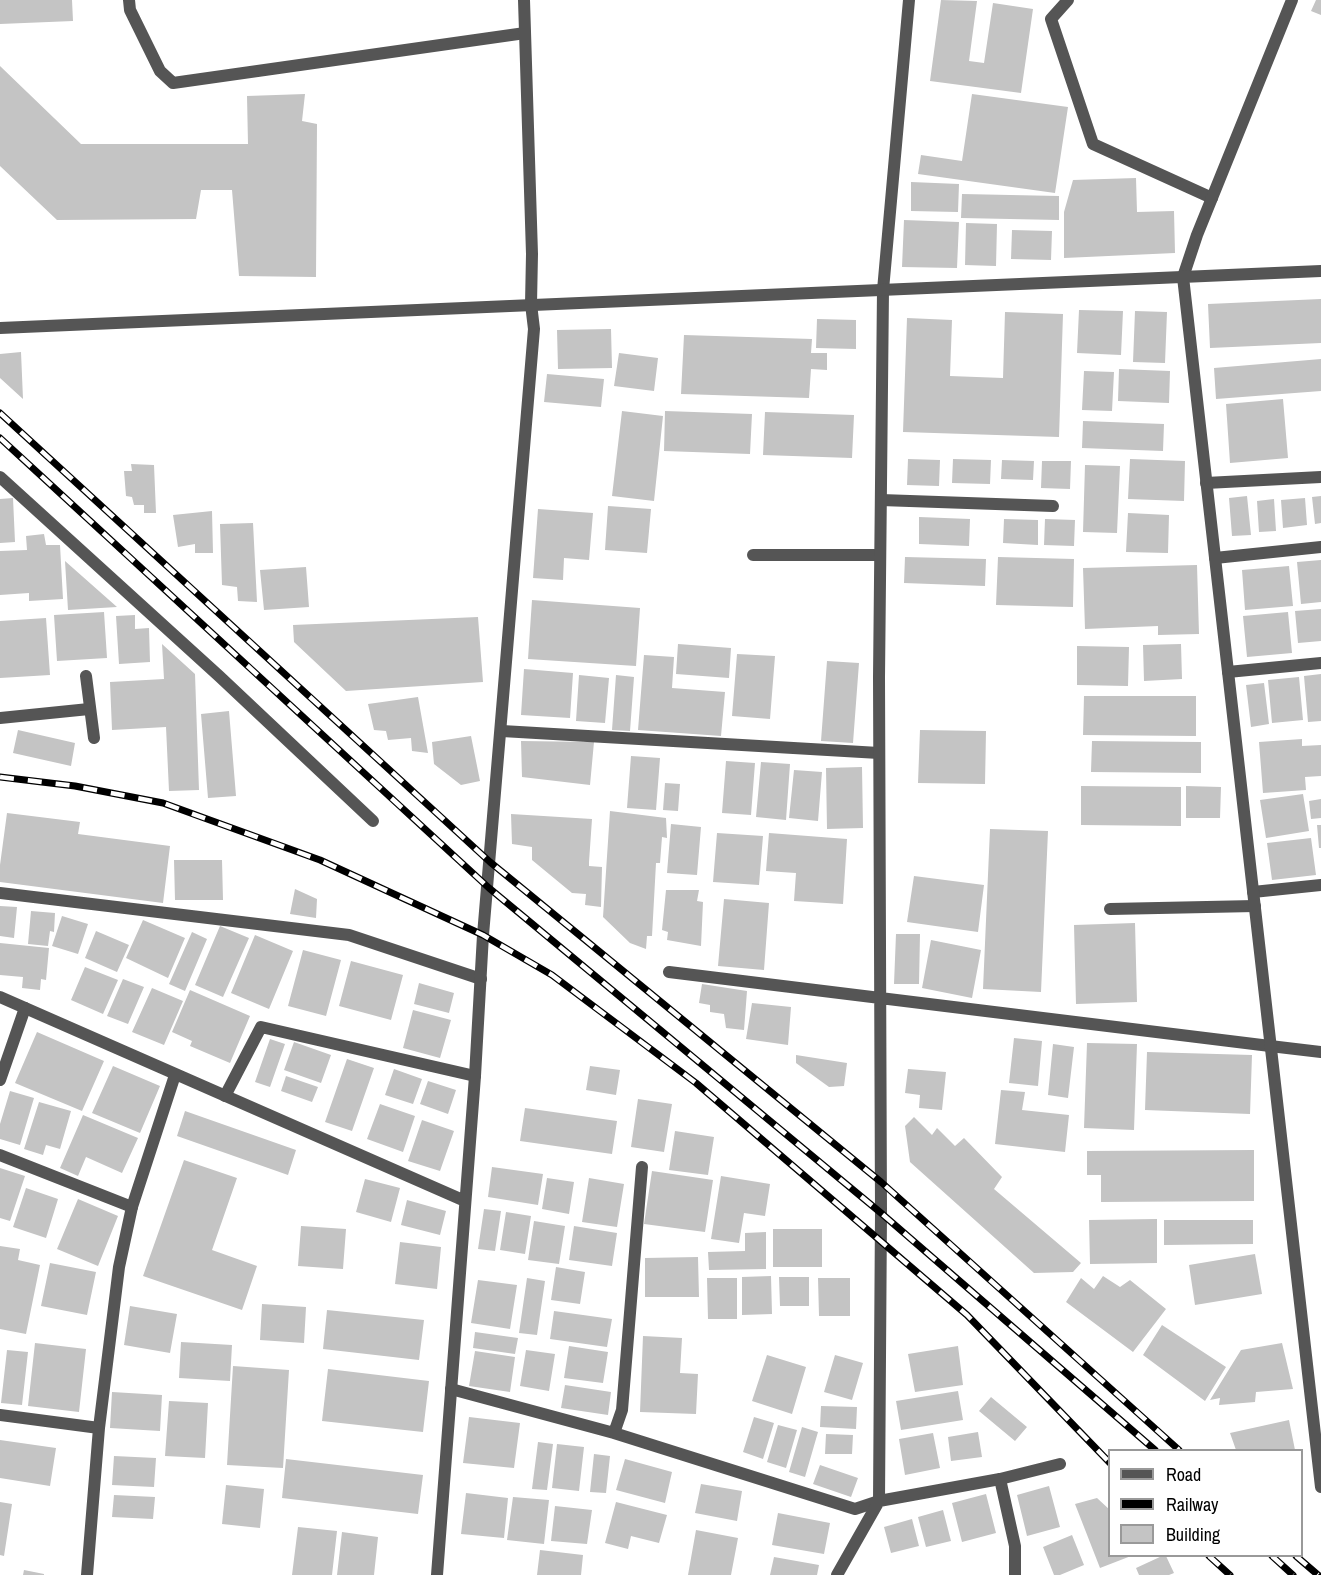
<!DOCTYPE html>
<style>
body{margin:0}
#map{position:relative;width:1321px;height:1575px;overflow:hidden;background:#fff;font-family:"Archivo Narrow",sans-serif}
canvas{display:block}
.legend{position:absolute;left:1108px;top:1449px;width:195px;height:108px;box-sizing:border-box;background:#fff;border:2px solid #999;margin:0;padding:8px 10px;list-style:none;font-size:18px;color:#000}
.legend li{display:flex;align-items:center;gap:12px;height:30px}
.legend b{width:30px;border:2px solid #999}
</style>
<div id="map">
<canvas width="1321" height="1575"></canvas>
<ul class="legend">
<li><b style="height:8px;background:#555"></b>Road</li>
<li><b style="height:8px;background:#000"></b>Railway</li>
<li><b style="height:16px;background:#c4c4c4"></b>Building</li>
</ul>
</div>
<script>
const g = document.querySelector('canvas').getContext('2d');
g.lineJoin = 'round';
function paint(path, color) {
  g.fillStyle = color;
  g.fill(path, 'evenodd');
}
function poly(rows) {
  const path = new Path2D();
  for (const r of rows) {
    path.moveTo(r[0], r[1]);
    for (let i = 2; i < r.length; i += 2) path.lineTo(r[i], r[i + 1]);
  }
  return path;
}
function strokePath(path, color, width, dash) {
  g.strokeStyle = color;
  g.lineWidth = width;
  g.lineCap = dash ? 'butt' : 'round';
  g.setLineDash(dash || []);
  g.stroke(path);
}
const building = poly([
 [0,0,72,0,73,21,0,24],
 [941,0,977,1,969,61,984,63,993,3,1033,9,1021,93,930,81],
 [1316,0,1321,0,1321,15,1311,11],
 [0,66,81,144,248,144,247,96,305,94,302,121,317,124,316,277,239,276,232,190,201,190,196,219,57,220,0,166],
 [972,94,1068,107,1055,193,918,174,921,155,962,161],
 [1136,178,1137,212,1174,211,1175,253,1064,258,1064,212,1073,180],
 [911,182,959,184,958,212,911,211],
 [962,194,1059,196,1059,220,961,218],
 [904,220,959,222,957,268,902,267],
 [966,223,997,224,996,266,965,265],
 [1012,230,1052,231,1051,260,1011,259],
 [1321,299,1321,343,1210,348,1208,304],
 [1079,310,1123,311,1121,355,1077,353],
 [1135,311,1167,312,1165,363,1133,362],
 [1005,312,1063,314,1059,437,903,432,907,318,952,320,950,376,1003,378],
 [817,319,856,320,856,349,816,348],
 [611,329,612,368,558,369,557,330],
 [684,335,812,339,811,353,827,353,827,370,811,369,809,398,681,394],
 [21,352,23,399,0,378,0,354],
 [619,353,658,358,654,391,614,386],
 [1321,359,1321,391,1216,399,1214,368],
 [1119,369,1170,371,1169,403,1118,401],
 [1084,371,1114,372,1112,411,1082,410],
 [547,374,604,379,601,407,544,402],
 [1283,399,1288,458,1230,463,1226,404],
 [622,411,663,416,654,501,612,496],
 [665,411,752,414,750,454,664,451],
 [765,412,854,415,852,458,763,455],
 [1083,421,1164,424,1163,451,1082,448],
 [908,459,940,460,939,486,907,485],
 [953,459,991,460,990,484,952,483],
 [1130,459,1185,461,1184,501,1128,499],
 [1002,460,1034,461,1033,480,1001,479],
 [1042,461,1071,461,1070,489,1041,488],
 [131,464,154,465,156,513,144,513,144,505,134,505,132,497,126,496,124,471,132,471],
 [1085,465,1120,466,1117,533,1083,532],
 [1247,496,1251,535,1232,536,1229,498],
 [1321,496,1321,523,1315,524,1312,497],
 [13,498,15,542,0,543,0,499],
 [1305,498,1307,525,1283,528,1281,500],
 [1274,499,1276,531,1259,532,1257,501],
 [608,506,651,509,647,553,605,550],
 [538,509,593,513,589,560,564,558,563,580,533,578],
 [212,511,213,553,195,553,195,544,178,547,173,515],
 [1128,513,1169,515,1168,553,1126,552],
 [919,517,970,519,969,546,919,544],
 [1004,519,1038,520,1038,545,1003,543],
 [1045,519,1075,520,1074,546,1044,545],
 [253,523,257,602,238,601,237,587,222,585,220,524],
 [44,534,46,545,60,545,63,599,29,601,29,593,0,595,0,551,27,550,26,536],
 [905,557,986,559,985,586,904,583],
 [998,557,1074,559,1073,607,996,605],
 [1321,560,1321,602,1301,604,1297,562],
 [65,561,117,607,68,610],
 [1197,565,1199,634,1158,635,1158,626,1085,629,1083,568],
 [1289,566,1293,606,1245,610,1242,570],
 [306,567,309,607,264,610,260,570],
 [532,600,640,608,636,666,528,659],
 [1321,609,1321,641,1298,643,1295,611],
 [104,612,107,658,57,661,54,615],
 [1288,612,1292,653,1247,657,1243,616],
 [135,615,135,629,149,628,150,662,119,664,116,616],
 [478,617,483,682,346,691,294,642,293,625],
 [46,618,50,675,0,678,0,621],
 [162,644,195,674,199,790,169,791,166,727,112,730,110,682,164,679],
 [678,644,731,648,729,678,676,674],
 [1181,644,1182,679,1144,681,1143,645],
 [1077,646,1129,647,1128,686,1077,685],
 [737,654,775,656,770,719,732,716],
 [644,655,674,657,672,688,725,692,721,736,638,730],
 [827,661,859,663,853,743,821,741],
 [524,669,573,673,570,718,521,715],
 [1321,674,1321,721,1308,722,1304,676],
 [579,675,609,678,605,723,576,721],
 [616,675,634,677,630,731,612,730],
 [1299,677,1303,720,1272,723,1268,680],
 [1264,683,1269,724,1251,727,1246,685],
 [1084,696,1196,696,1196,736,1083,735],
 [418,697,428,753,412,751,411,738,388,740,386,731,374,730,368,704],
 [229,711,236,796,208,798,201,714],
 [18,730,75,743,71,766,13,753],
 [920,730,986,731,985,784,918,783],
 [471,736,480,781,461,785,434,764,432,742],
 [1302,739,1302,746,1321,745,1321,776,1305,777,1306,790,1263,793,1259,742],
 [521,741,594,742,590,785,522,777],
 [1092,741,1201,742,1201,773,1091,772],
 [631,756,660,758,656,810,627,808],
 [726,761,755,763,751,815,722,813],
 [761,762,790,764,786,820,756,817],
 [862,767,863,828,827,829,826,768],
 [794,770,822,772,818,821,789,818],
 [665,783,680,784,678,811,663,810],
 [1081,786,1181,787,1181,826,1081,825],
 [1186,786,1221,787,1220,818,1186,818],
 [1303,794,1309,831,1266,838,1260,800],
 [1321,799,1321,818,1311,819,1309,801],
 [610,811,666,818,667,838,662,837,660,863,656,863,652,936,647,936,646,949,630,943,603,917],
 [7,813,80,822,78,834,170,846,163,903,0,882,0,865],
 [511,814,592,819,589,862,589,866,602,867,601,907,585,905,586,894,572,893,532,860,532,847,512,844],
 [671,824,701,827,697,875,667,873],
 [1317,825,1321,825,1321,848,1319,848],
 [990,829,1048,831,1041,992,983,989],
 [717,833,763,836,759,885,713,882],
 [769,833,847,839,843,904,794,901,796,873,766,871],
 [1311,838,1316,875,1272,880,1267,843],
 [174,860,222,860,223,900,175,900],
 [914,876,984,885,978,932,907,922],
 [295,889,317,899,316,918,290,914],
 [666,890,699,890,697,901,703,902,701,946,667,940,668,932,662,930],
 [724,899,769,903,764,970,718,966],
 [0,906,17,907,14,938,0,936],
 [31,911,55,913,54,932,50,931,48,946,28,944],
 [62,916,88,924,78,954,52,946],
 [143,920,185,938,168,978,126,958],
 [1135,923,1137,1002,1076,1004,1074,925],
 [220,926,249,938,223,997,195,985],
 [96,931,129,945,117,972,85,958],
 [192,932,207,939,185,991,169,984],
 [896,934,920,934,919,984,894,984],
 [255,935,293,951,269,1009,231,993],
 [931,940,981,950,972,998,922,988],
 [0,943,49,948,46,980,41,979,40,990,22,988,23,977,0,975],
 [303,950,341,960,326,1016,288,1006],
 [351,961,403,975,391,1020,339,1006],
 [85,967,118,980,103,1014,71,1000],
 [123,979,144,987,128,1024,107,1016],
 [419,983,454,993,449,1013,414,1004],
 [702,984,747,991,744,1030,726,1028,724,1014,710,1012,710,1005,699,1003],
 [152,988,183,1001,164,1045,132,1032],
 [190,990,250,1016,230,1063,190,1046,192,1041,172,1032],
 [752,1003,791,1007,788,1045,746,1039],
 [413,1010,451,1020,440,1058,403,1048],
 [37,1032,104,1061,82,1111,15,1083],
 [1014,1038,1042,1041,1038,1086,1009,1083],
 [270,1039,285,1044,270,1087,255,1082],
 [294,1042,331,1055,321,1083,284,1070],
 [1087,1043,1137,1044,1134,1130,1084,1128],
 [1053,1044,1074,1047,1068,1098,1048,1095],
 [1147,1052,1252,1055,1250,1114,1145,1110],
 [796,1055,847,1063,844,1086,829,1087,796,1063],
 [347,1059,374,1068,352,1131,325,1122],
 [113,1066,160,1086,140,1133,92,1113],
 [590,1066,620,1070,616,1095,586,1090],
 [394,1069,422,1079,413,1104,385,1095],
 [908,1069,946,1072,942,1110,919,1108,920,1095,905,1093],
 [286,1076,318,1087,312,1102,281,1091],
 [428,1081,456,1090,448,1114,420,1104],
 [1001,1090,1025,1092,1022,1110,1069,1115,1065,1152,995,1144],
 [10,1091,34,1098,20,1145,0,1139,0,1124],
 [638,1099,672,1104,664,1152,631,1147],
 [39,1102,71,1111,60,1149,46,1145,43,1155,24,1149],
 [380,1104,415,1116,403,1152,367,1139],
 [525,1108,617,1121,612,1154,520,1141],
 [185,1111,296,1150,288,1175,177,1136],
 [83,1115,138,1138,122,1173,86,1157,78,1176,60,1168],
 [914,1117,932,1135,937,1128,955,1146,964,1138,1002,1177,994,1189,1081,1263,1073,1272,1034,1273,910,1162,905,1126],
 [422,1120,454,1131,440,1171,408,1161],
 [675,1131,714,1137,708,1175,669,1170],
 [1254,1150,1254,1201,1101,1202,1101,1175,1087,1175,1087,1151],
 [184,1160,237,1178,212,1250,257,1266,242,1310,143,1276],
 [492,1167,543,1174,538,1205,488,1197],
 [0,1168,25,1176,10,1221,0,1218],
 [652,1171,713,1180,705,1232,644,1224],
 [721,1176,770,1184,765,1216,744,1213,739,1243,711,1239],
 [547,1178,574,1182,569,1214,542,1209],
 [589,1178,624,1184,617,1227,582,1222],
 [365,1179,400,1188,391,1222,356,1212],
 [26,1188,58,1199,46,1238,13,1227],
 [78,1199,118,1216,98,1266,57,1249],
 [407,1200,446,1211,440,1235,401,1225],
 [484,1209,501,1211,495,1251,478,1249],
 [506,1212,531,1216,525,1254,500,1250],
 [1157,1219,1157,1263,1090,1264,1089,1220],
 [1164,1220,1253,1220,1253,1244,1164,1245],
 [534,1221,565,1226,559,1264,528,1260],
 [301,1226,346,1229,343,1269,298,1266],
 [574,1226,617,1233,612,1266,569,1260],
 [773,1229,822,1229,822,1267,773,1267],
 [766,1232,766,1269,709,1270,708,1252,745,1251,745,1233],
 [400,1242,441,1247,437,1289,395,1284],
 [0,1246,20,1249,18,1260,40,1265,26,1334,0,1329],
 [1255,1254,1262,1294,1195,1305,1189,1265],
 [698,1257,699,1297,645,1297,645,1258],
 [50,1263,96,1272,87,1315,41,1306],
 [556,1267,585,1272,580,1304,551,1300],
 [771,1276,772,1314,742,1315,742,1277],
 [1103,1276,1120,1287,1130,1280,1166,1309,1133,1352,1066,1302,1081,1278,1094,1289],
 [779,1277,809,1277,809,1306,780,1306],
 [527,1278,545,1281,537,1335,519,1333],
 [707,1278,737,1278,737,1319,708,1319],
 [818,1278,850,1278,850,1316,819,1316],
 [478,1280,517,1285,510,1329,471,1323],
 [262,1304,306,1307,304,1343,260,1340],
 [130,1306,177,1314,170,1353,124,1345],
 [327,1310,424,1320,419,1360,323,1349],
 [554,1311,612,1319,607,1347,550,1339],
 [1162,1325,1226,1367,1205,1401,1143,1355],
 [475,1332,518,1338,515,1354,473,1348],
 [643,1336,682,1338,680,1373,698,1374,696,1414,640,1412],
 [181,1342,232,1345,230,1381,179,1378],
 [35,1343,86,1349,79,1412,28,1406],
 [1282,1343,1293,1389,1256,1392,1255,1402,1219,1405,1220,1398,1210,1400,1241,1350],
 [569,1346,608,1352,603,1383,564,1378],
 [958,1346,963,1385,915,1392,908,1354],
 [7,1350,28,1352,22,1405,1,1403],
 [526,1350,555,1354,549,1391,520,1386],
 [475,1351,515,1357,510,1392,469,1386],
 [767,1355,806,1367,792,1414,752,1401],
 [835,1355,863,1363,852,1400,824,1392],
 [233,1366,289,1370,283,1468,227,1465],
 [328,1369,429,1381,423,1432,322,1421],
 [565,1385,611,1392,608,1415,561,1408],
 [958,1391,963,1420,901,1430,896,1401],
 [112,1392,162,1395,160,1431,110,1428],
 [991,1397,1027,1427,1015,1441,979,1411],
 [169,1401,208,1403,205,1458,165,1456],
 [821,1406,857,1407,856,1429,820,1427],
 [469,1417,520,1423,514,1468,463,1463],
 [754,1417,774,1423,763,1459,743,1452],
 [1289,1420,1295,1450,1236,1450,1230,1433],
 [778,1425,797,1430,786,1468,767,1462],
 [802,1427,818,1432,805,1477,789,1472],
 [978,1432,982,1457,951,1461,948,1437],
 [933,1433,940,1468,905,1475,899,1439],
 [826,1434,853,1435,852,1454,825,1454],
 [0,1440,56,1448,50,1486,0,1478],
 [538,1442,553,1444,547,1490,532,1489],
 [557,1444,584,1447,579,1491,552,1488],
 [594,1454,610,1456,606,1493,590,1492],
 [114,1456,156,1458,154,1487,112,1485],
 [286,1459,423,1475,418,1514,282,1498],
 [625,1459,672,1472,665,1503,616,1490],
 [820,1465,858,1478,851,1497,813,1484],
 [701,1484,742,1491,737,1521,695,1513],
 [226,1485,264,1489,260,1528,222,1524],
 [1049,1486,1060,1527,1027,1536,1017,1495],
 [466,1493,508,1498,504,1538,461,1534],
 [986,1494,996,1533,962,1542,952,1503],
 [114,1495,155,1497,153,1519,112,1517],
 [513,1497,549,1500,544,1544,507,1540],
 [1097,1498,1110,1510,1110,1556,1131,1556,1100,1568,1075,1504],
 [0,1502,12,1504,4,1556,0,1555],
 [616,1502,667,1515,659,1543,631,1536,628,1549,605,1543],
 [555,1506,592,1510,587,1544,551,1541],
 [943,1510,951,1541,926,1547,918,1517],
 [778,1513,830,1523,824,1554,772,1545],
 [912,1519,919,1546,891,1553,884,1527],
 [298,1527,337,1531,332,1575,292,1575],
 [696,1530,738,1538,731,1575,688,1575],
 [342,1532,378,1537,374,1575,337,1575],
 [1072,1535,1084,1565,1060,1575,1054,1575,1043,1547],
 [540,1550,583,1555,581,1575,537,1575],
 [1162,1556,1166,1556,1174,1573,1169,1575,1139,1575,1136,1568],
 [774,1557,819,1565,817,1575,770,1575],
 [24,1570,44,1574,44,1575,23,1575]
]);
const service = poly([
 [129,0,130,10,160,71,173,83,525,33],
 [1068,0,1051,19,1093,144,1212,198],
 [0,477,219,676,373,821],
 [1206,483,1321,477],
 [881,500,1053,506],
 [753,555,880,555],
 [1215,558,1321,547],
 [1228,672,1321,663],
 [86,676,94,738],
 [0,718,89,709],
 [502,731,879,753],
 [1253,892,1321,885],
 [0,893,349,935,481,979],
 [1110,909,1255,906],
 [1270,1046,1321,1052],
 [0,1080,25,1008],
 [225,1096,261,1027,475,1076],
 [0,1155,132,1207],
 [451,1389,614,1433,855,1509,879,1501],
 [614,1433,622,1410,642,1167],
 [1000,1479,1015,1546,1015,1575]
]);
const minor = poly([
 [1183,277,1197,235,1292,0],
 [669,972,1270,1046],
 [0,997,465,1201],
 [0,1415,99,1428],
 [879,1501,1000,1479,1060,1464],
 [87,1575,99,1428,119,1267,132,1207,175,1075],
 [437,1575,475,1076,483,935,534,329,531,304,532,254,524,0],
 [837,1575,879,1501,881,1213,879,677,883,290,909,0]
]);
const tertiary = poly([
 [1183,277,1321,1487],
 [0,328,1321,271]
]);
const rail = poly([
 [0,413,490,862,881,1182,1179,1450],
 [0,438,489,888,881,1213,1155,1450],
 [0,777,75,786,163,803,320,860,483,935,552,975,696,1083,967,1315,1110,1463],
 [1209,1556,1230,1575],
 [1272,1556,1293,1575],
 [1296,1556,1318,1575]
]);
paint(building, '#c4c4c4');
strokePath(service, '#555', 12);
strokePath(minor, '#555', 12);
strokePath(tertiary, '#555', 12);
strokePath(rail, '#000', 7);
strokePath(rail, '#fff', 4.5, [14]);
</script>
